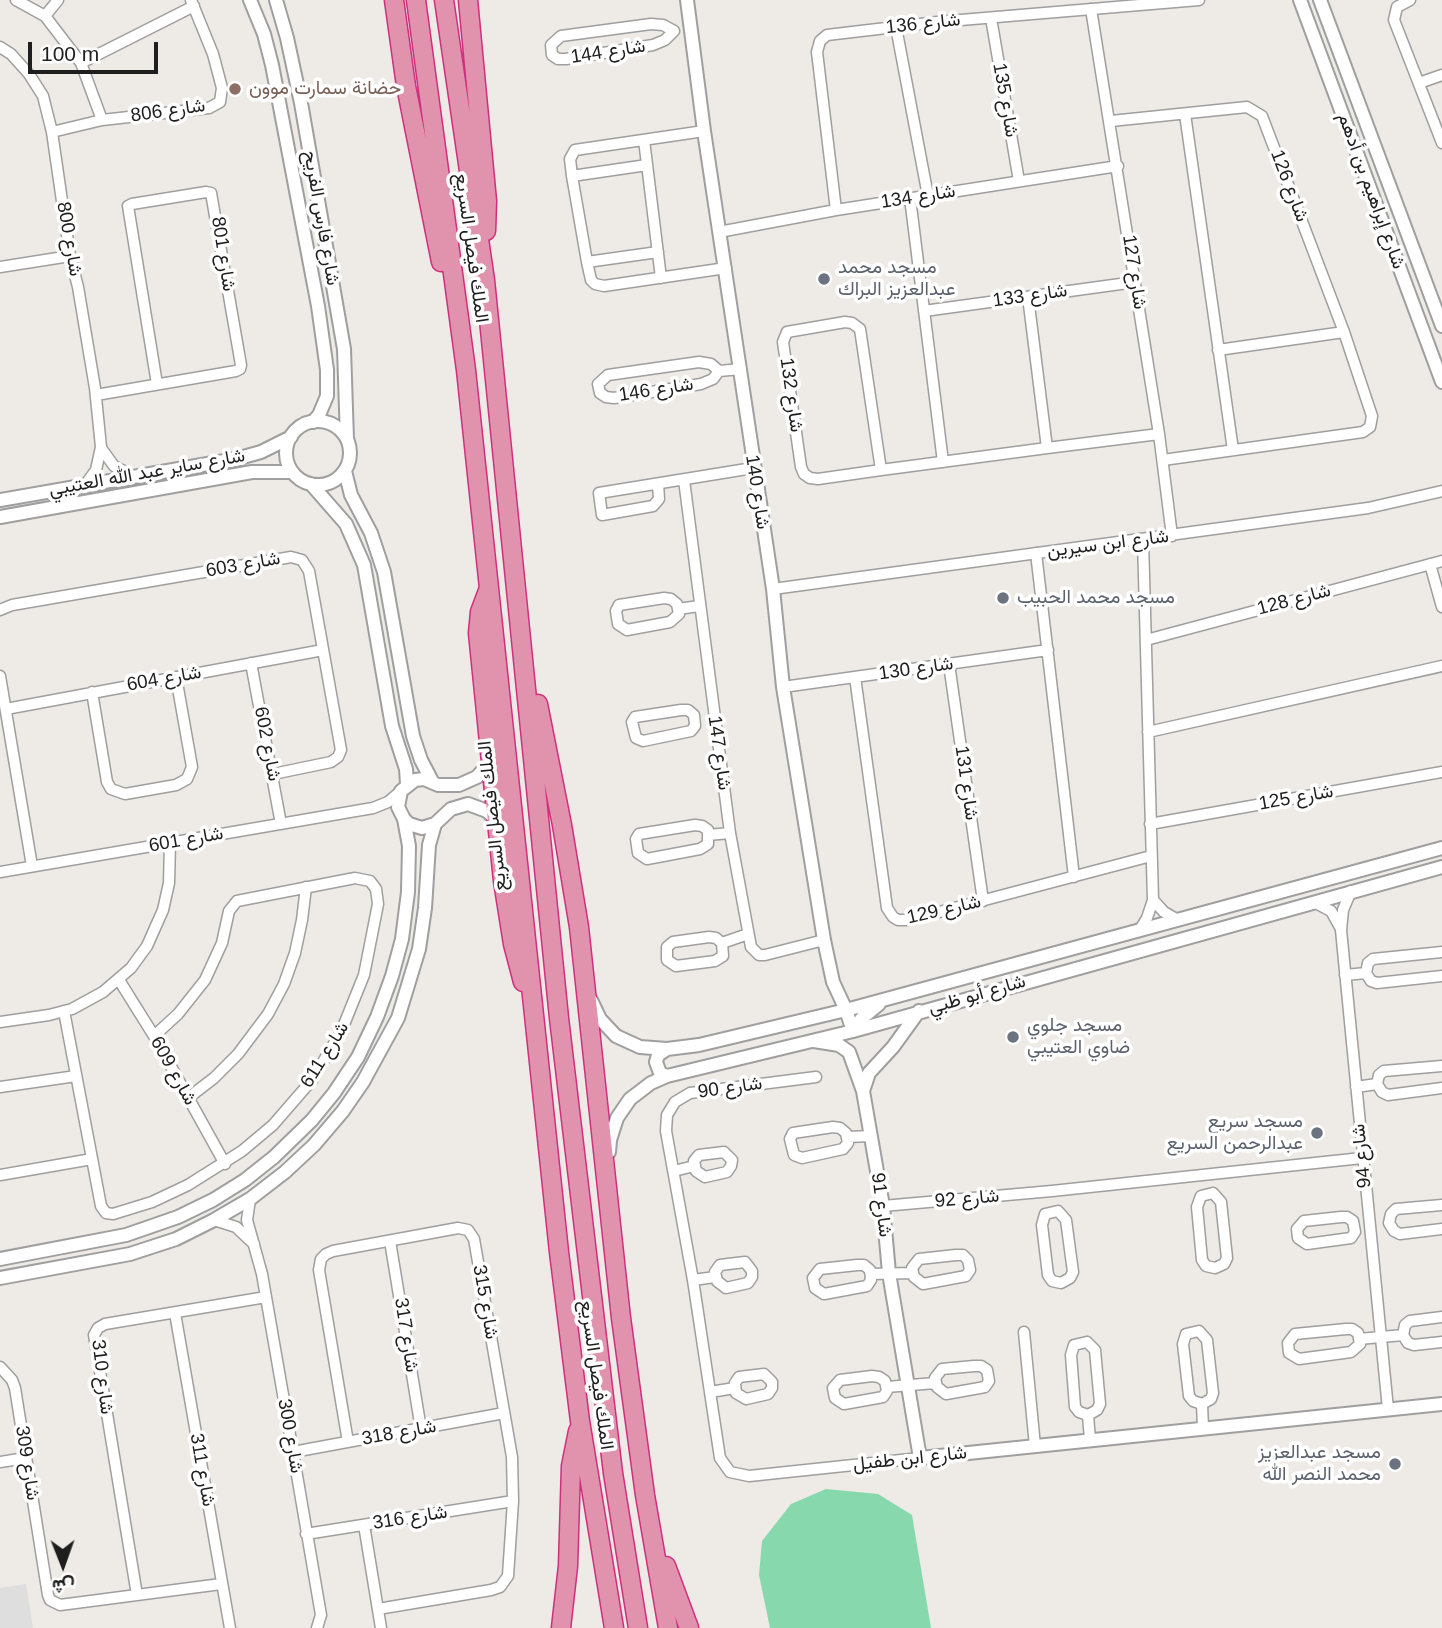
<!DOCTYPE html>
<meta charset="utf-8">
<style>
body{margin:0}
#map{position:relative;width:1442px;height:1628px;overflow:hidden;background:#eeeae5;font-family:Arial,Vazirmatn,sans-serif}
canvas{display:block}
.north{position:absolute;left:28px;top:1530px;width:70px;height:70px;-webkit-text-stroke:5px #fff;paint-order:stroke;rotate:179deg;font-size:19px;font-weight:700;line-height:28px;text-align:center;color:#1e1e1e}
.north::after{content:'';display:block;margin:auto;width:24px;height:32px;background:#1e1e1e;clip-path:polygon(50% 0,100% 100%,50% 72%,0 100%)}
.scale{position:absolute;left:28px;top:42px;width:130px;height:32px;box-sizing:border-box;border:4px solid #1e1e1e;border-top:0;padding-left:9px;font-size:21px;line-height:24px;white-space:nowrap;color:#1e1e1e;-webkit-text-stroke:5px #fff;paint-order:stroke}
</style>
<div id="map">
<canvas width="1442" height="1628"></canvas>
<div class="north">ش</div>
<div class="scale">100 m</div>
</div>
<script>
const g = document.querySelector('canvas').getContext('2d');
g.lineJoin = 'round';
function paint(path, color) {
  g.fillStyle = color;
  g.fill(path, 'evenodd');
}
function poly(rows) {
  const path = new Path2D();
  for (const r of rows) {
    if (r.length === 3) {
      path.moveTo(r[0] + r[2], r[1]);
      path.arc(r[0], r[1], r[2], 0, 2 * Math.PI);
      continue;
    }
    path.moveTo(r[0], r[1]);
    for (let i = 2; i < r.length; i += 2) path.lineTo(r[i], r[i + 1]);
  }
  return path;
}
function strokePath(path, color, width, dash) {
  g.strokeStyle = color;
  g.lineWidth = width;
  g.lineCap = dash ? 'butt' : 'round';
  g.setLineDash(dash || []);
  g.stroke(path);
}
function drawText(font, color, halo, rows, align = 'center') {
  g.font = font + ' Arial,Vazirmatn,sans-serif';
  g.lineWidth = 7;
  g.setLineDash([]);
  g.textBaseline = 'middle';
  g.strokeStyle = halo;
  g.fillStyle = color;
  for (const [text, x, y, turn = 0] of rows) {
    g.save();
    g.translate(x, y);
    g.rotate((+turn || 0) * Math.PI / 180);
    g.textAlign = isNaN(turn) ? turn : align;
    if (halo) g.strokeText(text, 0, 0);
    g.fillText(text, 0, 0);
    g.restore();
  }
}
const pitch = poly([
 [826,1489,878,1494,912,1515,931,1628,770,1628,759,1575,762,1541,791,1504]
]);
const parking = poly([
 [26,1584,33,1628,0,1628,0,1588]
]);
const minor = poly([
 [16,0,45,16,81,63,102,120],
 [1410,0,1397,7,1394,20,1442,143],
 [1091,9,1159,434,1172,536],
 [45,16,58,0],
 [991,18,1019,181],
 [651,24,663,25,674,31,665,40,653,45,566,59,558,59,552,55,551,45,561,36,651,24],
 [896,27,928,196],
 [0,47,11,54,29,74,43,96,52,132,70,256,78,287,95,388,101,447,96,470,85,485],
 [81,63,194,6],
 [1419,83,1442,75],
 [1185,114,1233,450],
 [1111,121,1247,107,1262,116,1344,332,1372,416,1370,427,1363,432,1163,460],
 [704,131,575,150,570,159,572,176,587,262,591,280,595,284,604,286,726,268],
 [52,132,102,120,209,108,220,102,222,88,213,54,191,0],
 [644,140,661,278],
 [572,176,647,165],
 [910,198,943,462],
 [836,210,817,52,820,41,827,35,937,22,1199,0],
 [719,232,836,210,1118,166],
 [587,262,658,252],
 [0,267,70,256],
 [1028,297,1047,448],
 [924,311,1135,282],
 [1218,350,1344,332],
 [699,362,711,364,719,371,713,379,701,384,614,398,606,397,600,393,598,384,608,375,699,362],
 [719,371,741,369],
 [96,395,236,371,240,369,241,365,211,193,206,192,132,204,128,206,157,384],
 [101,448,114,466,133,476],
 [881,470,860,329,852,323,845,322,787,332,783,342,801,467,804,474,810,478,818,479,881,470,1047,448,1159,434],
 [684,480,730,833,751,947,759,955,765,955,824,940],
 [658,484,659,499,653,506,602,515,599,493,753,468],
 [1036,553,1074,877],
 [1430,564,1442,607],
 [773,589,1368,508,1442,491],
 [664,598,671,599,677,604,679,614,670,622,627,630,618,624,616,611,619,605,664,598],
 [678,609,699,606],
 [0,610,12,605,291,557,302,560,309,571,341,750,338,757,331,762,273,774],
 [1146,640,1442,561],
 [251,663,281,824],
 [949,664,983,901],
 [0,676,32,866],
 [855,677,887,908,893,917,898,920,909,920,1151,856],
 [783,687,1048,650],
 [92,692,107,782,111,789,125,794,176,785,187,779,192,767,176,677],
 [6,709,323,650],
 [681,710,688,710,694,715,695,726,691,731,643,741,636,738,632,722,635,717,681,710],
 [1148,732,1442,666],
 [1150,824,1442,772],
 [695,825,702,826,708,830,708,844,700,849,647,859,638,853,636,839,639,834,695,825],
 [708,835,730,833],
 [0,872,373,808,388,802,401,791],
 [1351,891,1343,910,1341,930,1388,1409],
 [1153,900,1164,912,1178,920],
 [1314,902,1331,911,1340,927],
 [1139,931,1147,918,1153,900,1143,540],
 [722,943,723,956,715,961,676,966,667,960,667,947,673,942,709,937,716,938,722,943,748,934],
 [1442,952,1373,959,1368,963,1366,973,1371,981,1377,983,1442,976],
 [1345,975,1366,973],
 [119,980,154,1036,225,1164],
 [64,1011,101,1206,106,1213,113,1214,152,1202,188,1185,242,1151,273,1125,312,1080,341,1032,364,975,378,904,376,889,370,881,355,878,237,901,229,911,222,943,205,980,178,1014,154,1036],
 [0,1022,49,1015,72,1009,103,992,131,968,147,946,163,910,169,883,170,843],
 [1442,1066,1384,1071,1379,1075,1377,1084,1382,1092,1388,1095,1442,1088],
 [816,1077,690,1093,675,1102,667,1115,666,1131,693,1280,720,1458,730,1472,749,1476,920,1458],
 [0,1087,76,1076],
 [1356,1087,1377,1084],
 [188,1098,214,1078,238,1054,268,1014,284,984,295,953,302,920,306,887],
 [833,1127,840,1128,846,1133,848,1143,843,1149,802,1158,794,1155,790,1139,793,1133,833,1127],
 [847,1137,871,1136],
 [724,1152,732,1160,731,1166,727,1172,705,1177,696,1171,694,1161,699,1155,724,1152],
 [674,1171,694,1166],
 [0,1175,92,1159],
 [1213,1193,1221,1202,1227,1258,1224,1264,1215,1268,1206,1266,1202,1260,1197,1207,1201,1196,1213,1193],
 [250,1199,247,1220,262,1274,293,1452,321,1615,317,1628],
 [1442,1205,1396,1209,1391,1214,1389,1223,1394,1231,1400,1234,1442,1229],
 [883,1206,1052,1191,1362,1158],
 [1058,1211,1066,1220,1073,1272,1070,1278,1061,1283,1052,1281,1048,1275,1042,1225,1045,1214,1058,1211],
 [1341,1217,1347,1217,1353,1221,1355,1232,1351,1238,1307,1244,1298,1238,1297,1229,1304,1221,1341,1217],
 [214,1220,236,1227,254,1244],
 [390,1241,421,1429],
 [956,1255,963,1255,968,1260,970,1270,966,1276,923,1284,914,1277,912,1268,919,1259,956,1255],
 [745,1262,752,1271,752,1277,748,1283,726,1288,717,1281,715,1272,720,1265,745,1262],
 [857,1265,864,1265,870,1270,871,1280,867,1286,824,1294,815,1288,813,1278,820,1269,857,1265],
 [872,1274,912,1273],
 [693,1280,715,1277],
 [175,1313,230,1628],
 [1442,1317,1410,1321,1405,1325,1403,1335,1408,1343,1414,1345,1442,1342],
 [1346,1329,1352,1329,1358,1333,1360,1344,1351,1352,1299,1359,1289,1353,1288,1343,1295,1334,1346,1329],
 [1199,1331,1207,1340,1213,1393,1211,1399,1202,1404,1193,1401,1189,1396,1183,1344,1186,1334,1199,1331],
 [1024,1332,1035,1446],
 [1359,1339,1403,1335],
 [1087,1342,1095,1350,1100,1404,1097,1410,1088,1415,1079,1412,1075,1407,1071,1355,1074,1345,1087,1342],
 [974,1366,981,1366,987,1370,989,1381,985,1387,946,1394,937,1387,935,1378,942,1369,974,1366],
 [0,1367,12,1380,15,1388,48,1595,50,1600,60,1605,221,1584],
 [764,1374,772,1382,772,1388,768,1394,746,1399,736,1393,735,1383,739,1377,764,1374],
 [872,1376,879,1377,885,1381,887,1391,883,1397,844,1404,835,1398,833,1388,840,1380,872,1376],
 [887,1387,935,1383],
 [710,1392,735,1388],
 [1202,1404,1203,1428],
 [1088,1415,1090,1440],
 [348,1442,319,1270,321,1259,326,1254,333,1251,458,1228,468,1230,474,1239,512,1457,513,1501,508,1576,500,1587,491,1590,378,1609],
 [293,1452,504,1413],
 [0,1462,25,1458],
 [364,1525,381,1628],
 [306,1534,513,1501],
 [137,1595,94,1335,98,1328,105,1324,266,1297]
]);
const tertiary = poly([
 [250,0,264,34,272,65,318,306,327,370,327,396,319,415,313,422],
 [276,0,287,38,301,103,344,349,347,439],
 [687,0,704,131,773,589,783,687,824,940,833,982,846,1010,853,1031],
 [1300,0,1442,382],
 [1320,0,1442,326],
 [318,453,32],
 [345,471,351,495,371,533,384,572,413,736,421,760,432,781],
 [311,484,346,524,364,565,392,726,406,769,407,784],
 [0,500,236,459,261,452,291,437],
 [0,517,252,472,292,472],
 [490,762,477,777,459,785,438,785,424,779,415,780,401,791,398,807,404,819,409,824,422,828,435,824,451,809,468,804,487,811,497,821],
 [591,1000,600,1019,616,1036,640,1047,667,1049,699,1045,846,1010,1442,848],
 [853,1031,862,1018,879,1004],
 [814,1041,839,1045,849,1052,863,1091,883,1206,889,1273,920,1458,1442,1404],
 [667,1076,660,1073,656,1062,658,1055,667,1049],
 [863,1091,869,1073,893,1047,919,1011],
 [609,1152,610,1140,617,1118,630,1099,651,1083,667,1076,853,1031,1442,867],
 [0,1259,126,1235,178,1217,213,1200,245,1180,274,1157,312,1120,334,1093,358,1057,377,1017,392,976,402,939,408,892,409,846,404,819],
 [0,1278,130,1254,176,1239,214,1220,250,1199,285,1172,314,1145,343,1111,363,1082,398,1018,419,949,425,908,429,845,435,824]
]);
const motorway = poly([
 [394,0,406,86,441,262],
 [416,0,466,370,559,1252,580,1421,614,1628],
 [444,0,485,280,559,1018,613,1473,638,1628],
 [468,0,487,201,486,231],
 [489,588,480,612,478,633,503,881,513,944,523,982],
 [538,704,562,825,579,927,621,1318,645,1495,668,1628],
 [666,1566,689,1628],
 [561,1628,568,1566,571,1466,578,1431]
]);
const markers = [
 [235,89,7,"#8d6e63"],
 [824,279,7,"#6b7280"],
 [1003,598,7,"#6b7280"],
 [1013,1037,7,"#6b7280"],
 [1317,1133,7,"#6b7280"],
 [1395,1464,7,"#6b7280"]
];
const streetNames = [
 ["شارع 136",923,24,-6],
 ["شارع 144",608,52,-9],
 ["شارع 135",1005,100,80],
 ["شارع 806",168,111,-8],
 ["شارع 126",1289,186,69],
 ["شارع إبراهيم بن أدهم",1371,191,70],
 ["شارع 134",918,197,-9],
 ["شارع فارس الفريح",321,218,80],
 ["شارع 800",69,239,80],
 ["الملك فيصل السريع",471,248,82],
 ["شارع 801",223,254,81],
 ["شارع 127",1134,272,81],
 ["شارع 133",1030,296,-8],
 ["شارع 146",656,390,-9],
 ["شارع 132",791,395,82],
 ["شارع ساير عبد الله العتيبي",147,473,-10],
 ["شارع 140",757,492,81],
 ["شارع ابن سيرين",1108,544,-7],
 ["شارع 603",243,565,-10],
 ["شارع 128",1294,600,-15],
 ["شارع 130",916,669,-8],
 ["شارع 604",164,679,-10],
 ["شارع 602",267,744,79],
 ["شارع 147",719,753,82],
 ["شارع 131",966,783,82],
 ["شارع 125",1296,798,-10],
 ["الملك فيصل السريع",493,816,-96],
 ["شارع 601",186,840,-10],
 ["شارع 129",944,910,-13],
 ["شارع أبو ظبي",977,995,-16],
 ["شارع 611",325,1055,-58],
 ["شارع 609",173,1071,61],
 ["شارع 90",730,1088,-8],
 ["شارع 94",1362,1156,-96],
 ["شارع 92",967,1199,-5],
 ["شارع 91",881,1205,83],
 ["شارع 315",485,1302,80],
 ["شارع 317",406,1335,81],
 ["الملك فيصل السريع",596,1375,82],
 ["شارع 310",102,1377,83],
 ["شارع 318",399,1433,-10],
 ["شارع 300",290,1436,80],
 ["شارع ابن طفيل",910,1459,-6],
 ["شارع 309",27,1463,81],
 ["شارع 311",202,1470,80],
 ["شارع 316",410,1518,-9]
];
const educationNames = [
 ["حضانة سمارت موون",249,89]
];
const worshipNames = [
 ["مسجد محمد",838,268],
 ["عبدالعزيز البراك",838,290],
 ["مسجد محمد الحبيب",1017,598],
 ["مسجد جلوي",1027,1026],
 ["ضاوي العتيبي",1027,1048],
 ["مسجد سريع",1303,1122,"right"],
 ["عبدالرحمن السريع",1303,1144,"right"],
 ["مسجد عبدالعزيز",1381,1453,"right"],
 ["محمد النصر الله",1381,1475,"right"]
];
paint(pitch, '#88d8ad');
paint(parking, '#dedede');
strokePath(minor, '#9f9f9f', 13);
strokePath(tertiary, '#9f9f9f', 16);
strokePath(motorway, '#ce307f', 21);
strokePath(minor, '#fff', 10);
strokePath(tertiary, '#fff', 12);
strokePath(motorway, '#e192ad', 18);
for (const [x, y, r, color] of markers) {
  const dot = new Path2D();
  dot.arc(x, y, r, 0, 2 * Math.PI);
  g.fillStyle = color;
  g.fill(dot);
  strokePath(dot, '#fff', 2.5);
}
drawText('19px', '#1e1e1e', '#fff', streetNames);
drawText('19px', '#785e54', '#fff', educationNames, 'left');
drawText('19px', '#5b616d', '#fff', worshipNames, 'left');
</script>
